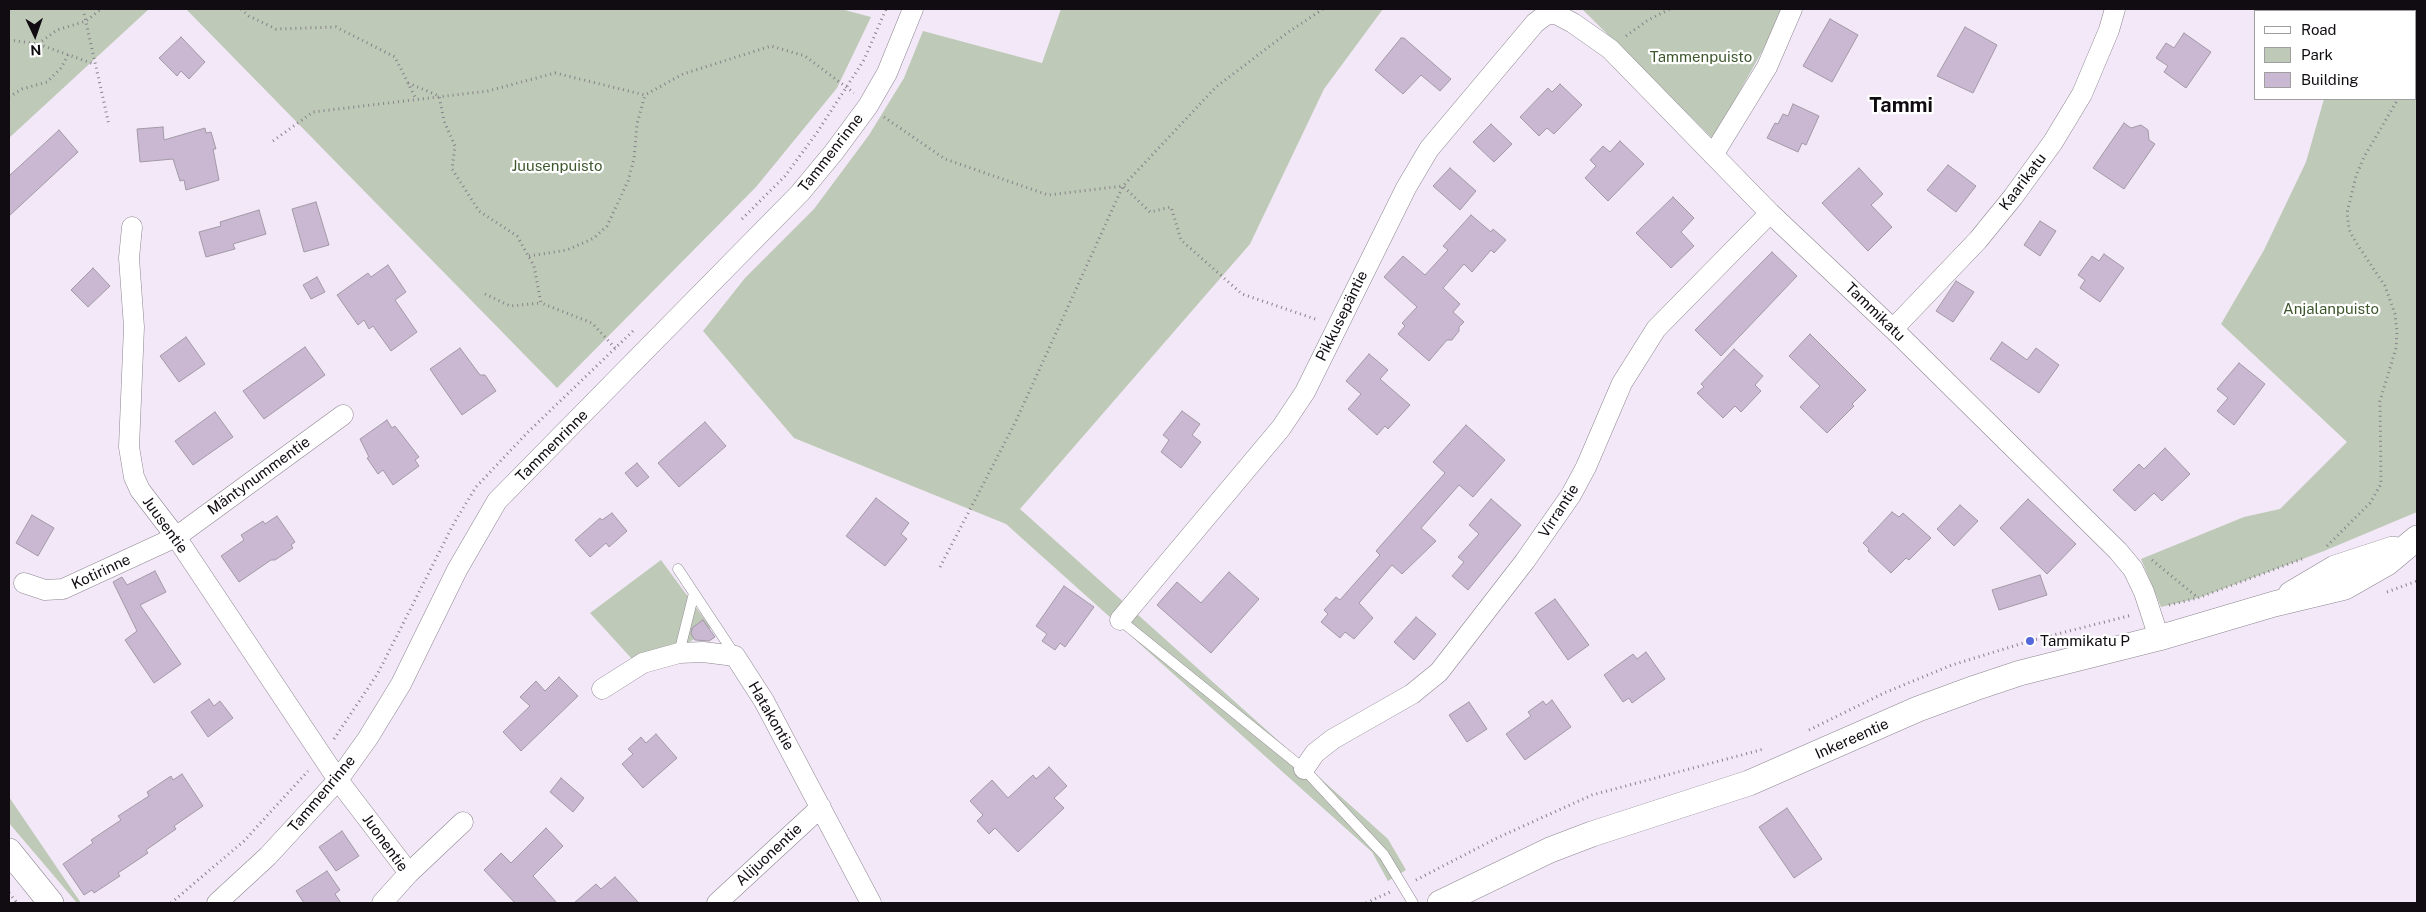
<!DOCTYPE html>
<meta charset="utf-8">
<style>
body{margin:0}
#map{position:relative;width:2426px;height:912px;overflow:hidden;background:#f2e8f7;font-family:"Public Sans",sans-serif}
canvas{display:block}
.frame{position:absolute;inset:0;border:10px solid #100c11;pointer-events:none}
.legend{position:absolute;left:2254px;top:10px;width:162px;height:90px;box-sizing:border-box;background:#fff;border:1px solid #9f9ea0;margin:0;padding:6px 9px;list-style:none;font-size:15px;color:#100c11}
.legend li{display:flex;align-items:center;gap:10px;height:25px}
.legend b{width:25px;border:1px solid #9f9ea0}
.north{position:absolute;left:10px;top:10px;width:50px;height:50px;-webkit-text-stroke:4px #fff;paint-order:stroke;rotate:177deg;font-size:14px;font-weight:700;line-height:20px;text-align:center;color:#100c11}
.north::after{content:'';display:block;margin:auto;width:18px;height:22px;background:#100c11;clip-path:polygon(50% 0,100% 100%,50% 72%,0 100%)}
</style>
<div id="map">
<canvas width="2426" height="912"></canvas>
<div class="frame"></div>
<ul class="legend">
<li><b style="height:6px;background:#fff"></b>Road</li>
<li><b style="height:14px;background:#becab7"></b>Park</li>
<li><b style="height:14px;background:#cab8d2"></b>Building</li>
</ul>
<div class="north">N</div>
</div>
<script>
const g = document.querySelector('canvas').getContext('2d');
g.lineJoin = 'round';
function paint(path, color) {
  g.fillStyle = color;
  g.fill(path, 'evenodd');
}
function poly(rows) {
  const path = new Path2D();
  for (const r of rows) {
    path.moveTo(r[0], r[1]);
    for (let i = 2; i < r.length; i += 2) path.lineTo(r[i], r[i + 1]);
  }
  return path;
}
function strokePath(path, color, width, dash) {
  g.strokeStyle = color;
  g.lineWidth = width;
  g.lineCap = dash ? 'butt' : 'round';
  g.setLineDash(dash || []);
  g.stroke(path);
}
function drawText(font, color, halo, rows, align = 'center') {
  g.font = font + ' "Public Sans",sans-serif';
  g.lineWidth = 4.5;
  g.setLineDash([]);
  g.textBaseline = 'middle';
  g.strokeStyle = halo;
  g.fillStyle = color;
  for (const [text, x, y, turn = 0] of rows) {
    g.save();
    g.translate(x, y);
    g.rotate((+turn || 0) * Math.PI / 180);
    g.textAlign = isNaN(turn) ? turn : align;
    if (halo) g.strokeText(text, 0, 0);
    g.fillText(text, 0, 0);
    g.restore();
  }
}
const green = poly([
 [9,9,149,9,9,138],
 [186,9,841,9,871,17,837,88,756,187,557,388],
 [1061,9,1383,9,1324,89,1250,244,1020,509,1388,839,1406,870,1388,881,1372,852,1006,524,794,438,703,331,745,278,814,209,869,135,904,78,923,31,1042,63],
 [1582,9,1782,9,1769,39,1713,139],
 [2268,9,2417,9,2417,512,2324,551,2198,598,2161,607,2141,559,2244,517,2280,509,2347,442,2221,324,2264,250,2306,162,2324,99,2415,99,2415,11,2269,11],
 [661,560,711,628,688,643,632,659,590,613],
 [9,797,81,903,77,903,9,823]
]);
const building = poly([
 [1830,19,1858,35,1832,82,1803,66,1830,19],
 [1965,27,1997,45,1973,93,1937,76,1965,27],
 [2184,33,2211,52,2186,88,2164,72,2168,66,2156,58,2166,43,2174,48,2184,33],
 [181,37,205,62,189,79,181,71,177,76,159,58,181,37],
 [1401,38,1404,38,1451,79,1440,91,1421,75,1403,94,1375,70,1401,38],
 [1560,84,1582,105,1554,134,1547,128,1539,136,1520,117,1548,88,1552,92,1560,84],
 [1793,104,1819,116,1806,145,1802,143,1798,152,1767,138,1775,123,1778,124,1783,114,1788,116,1793,104],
 [2124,123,2131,128,2141,125,2148,130,2149,140,2155,144,2124,189,2093,168,2124,123],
 [1491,124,1512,144,1494,162,1473,142,1491,124],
 [163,127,164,140,205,128,206,133,211,132,216,149,213,149,219,180,186,190,184,180,180,181,173,159,140,162,137,129,163,127],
 [59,130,78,152,9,216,9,176,59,130],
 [1620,141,1644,164,1608,201,1585,178,1596,166,1590,160,1603,146,1610,152,1620,141],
 [1948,165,1976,186,1956,212,1927,190,1948,165],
 [1450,168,1476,191,1460,210,1433,186,1450,168],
 [1859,168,1883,194,1871,205,1892,227,1868,251,1822,203,1859,168],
 [1673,197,1694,218,1681,232,1694,246,1671,268,1636,233,1673,197],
 [316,202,329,245,304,252,292,209,316,202],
 [259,210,266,234,233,244,235,249,206,257,199,232,221,226,220,222,259,210],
 [1471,215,1491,232,1493,229,1506,240,1494,253,1491,250,1472,272,1464,264,1443,288,1460,304,1453,312,1464,322,1459,327,1459,331,1452,340,1447,340,1429,361,1398,334,1405,326,1402,323,1417,307,1384,277,1403,256,1425,275,1448,250,1443,246,1471,215],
 [2040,221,2056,231,2040,256,2024,245,2040,221],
 [1772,252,1797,276,1721,356,1695,330,1772,252],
 [2104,254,2124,268,2100,302,2080,288,2085,280,2078,275,2092,256,2099,261,2104,254],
 [388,265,406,292,395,300,417,332,391,351,373,326,369,329,364,320,358,325,337,295,368,273,371,277,388,265],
 [93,268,110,286,88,307,71,290,93,268],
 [317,277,325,292,311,299,303,285,317,277],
 [1956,281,1974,292,1953,322,1936,311,1956,281],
 [1810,334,1866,390,1852,404,1854,406,1827,433,1800,407,1820,386,1789,356,1810,334],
 [186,337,205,364,179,382,160,356,186,337],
 [2002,342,2027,360,2036,348,2059,365,2039,393,1990,359,2002,342],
 [305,347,325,375,264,419,243,391,305,347],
 [460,348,480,375,485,375,496,391,462,415,430,369,460,348],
 [1734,349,1763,376,1755,385,1761,391,1741,412,1735,406,1723,418,1697,393,1704,387,1701,384,1734,349],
 [1369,354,1388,370,1380,379,1410,405,1388,429,1385,426,1377,435,1348,409,1361,394,1346,381,1369,354],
 [2239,363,2265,384,2234,425,2217,411,2228,398,2217,389,2239,363],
 [1182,411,1200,424,1192,435,1201,442,1181,468,1161,452,1169,440,1163,435,1182,411],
 [215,412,233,437,193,465,175,441,215,412],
 [387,420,392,428,395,426,419,457,415,460,419,466,393,485,383,470,378,474,367,458,369,457,360,439,387,420],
 [705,422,726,446,679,487,658,463,705,422],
 [1466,425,1505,460,1473,497,1459,485,1421,528,1436,541,1402,574,1392,565,1359,603,1373,618,1354,639,1345,632,1340,638,1321,622,1328,614,1324,610,1336,597,1340,600,1347,592,1380,555,1376,551,1445,473,1433,462,1466,425],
 [2165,448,2190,474,2162,501,2154,493,2135,511,2113,490,2139,464,2144,469,2165,448],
 [637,463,649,477,637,487,625,473,637,463],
 [876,498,909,523,901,534,907,539,885,566,846,536,876,498],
 [1491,499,1521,525,1468,590,1452,576,1464,562,1458,557,1479,534,1469,525,1491,499],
 [2028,499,2076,544,2047,574,2000,528,2028,499],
 [1960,505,1978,521,1954,546,1937,529,1960,505],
 [1892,512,1899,517,1903,513,1931,538,1909,560,1906,558,1891,573,1868,551,1869,549,1863,543,1892,512],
 [612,513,627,531,609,547,606,543,590,557,575,540,600,518,602,520,612,513],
 [32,515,54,528,38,556,16,543,32,515],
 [277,516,295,542,291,545,293,548,275,560,271,560,239,582,221,556,244,540,241,535,263,521,265,524,277,516],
 [155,571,166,592,140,605,181,664,154,683,125,640,137,631,113,582,122,577,127,585,155,571],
 [1229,572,1259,599,1211,653,1157,605,1177,582,1201,603,1229,572],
 [2040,575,2047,595,1999,610,1992,590,2040,575],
 [1064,586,1094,607,1065,647,1060,643,1055,650,1042,641,1047,634,1036,626,1064,586],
 [1555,599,1589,645,1568,660,1535,613,1555,599],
 [1416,617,1436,634,1414,660,1394,642,1416,617],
 [703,620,715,637,709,641,695,640,691,634,692,628,703,620],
 [1646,652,1665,679,1632,703,1629,698,1623,702,1604,675,1633,654,1637,659,1646,652],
 [559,677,578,696,521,751,503,732,530,706,520,697,536,681,545,691,559,677],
 [209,699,214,706,220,701,233,718,208,737,191,712,209,699],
 [1552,700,1571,727,1525,760,1506,734,1531,716,1528,712,1543,701,1546,705,1552,700],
 [1469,702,1487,729,1467,742,1449,715,1469,702],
 [656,734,677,758,643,788,622,764,633,754,628,749,641,737,646,743,656,734],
 [1049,767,1067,786,1054,798,1064,808,1018,852,995,828,989,834,977,821,983,815,970,801,992,780,1008,798,1033,775,1036,779,1049,767],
 [182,774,203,806,174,826,176,829,146,850,148,853,118,873,120,876,94,893,92,890,84,895,63,864,93,843,91,840,121,820,118,816,149,796,147,792,171,776,173,780,182,774],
 [561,778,584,798,573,812,550,792,561,778],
 [1787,808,1822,859,1794,878,1759,827,1787,808],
 [546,828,563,846,533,876,557,903,515,903,484,870,501,853,511,863,546,828],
 [342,831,359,856,336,871,319,847,342,831],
 [327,871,340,890,335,894,341,903,304,903,296,891,327,871],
 [615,877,639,903,574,903,596,884,601,889,615,877]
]);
const path = poly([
 [83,9,109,125],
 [241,9,249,16,276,29,336,27,395,57,416,99],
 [2407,11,2410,9],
 [1626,36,1648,20,1670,9],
 [9,40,38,44,94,64],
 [38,44,57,30,86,21,101,9],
 [408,83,439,96,444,121,455,146,452,169,479,211,517,236,534,266,541,303,592,323,615,348],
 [9,97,22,89,47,82,61,68,68,55],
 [884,117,945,159,1048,195,1123,186,1150,212,1171,207,1181,240,1242,294,1318,320],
 [273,141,313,112,488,91,555,73,645,95,683,74,771,46,805,56,854,93],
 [742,219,785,176,816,134,864,60,886,9],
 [529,256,567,250,594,238,607,226,628,181,634,159,637,124,645,95],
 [485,294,510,306,541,303],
 [2327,546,2370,503,2381,484,2380,401,2396,348,2397,332,2395,314,2385,286,2355,241,2349,229,2347,213,2356,176,2364,157,2398,99],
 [2152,560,2197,597],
 [940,567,1015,423,1123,186,1216,87,1287,33,1323,9],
 [2387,592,2417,581],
 [2169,605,2198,598,2302,559],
 [1809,730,1884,693,1952,665,2030,641,2132,615],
 [334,739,378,673,454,523,476,487,527,433,633,331],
 [1416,880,1497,838,1592,795,1764,749],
 [9,893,17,903],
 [171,903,244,841,308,771],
 [1366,903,1390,892]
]);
const service = poly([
 [678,569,735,655],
 [1120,620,1304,769,1384,855,1413,903],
 [679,653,694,593]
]);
const minor = poly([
 [1713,155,1767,67,1792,9],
 [132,227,129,258,134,327,129,447,134,477,140,490,176,537,338,780,409,873,382,903],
 [1893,329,1978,240,2013,197,2053,142,2082,94,2109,30,2115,9],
 [24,583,45,590,63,589,176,537,343,415],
 [1120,620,1281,428,1305,392,1406,188,1429,149,1535,23,1547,14,1556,14,1573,23,1610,49,1770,213,1893,329,2118,551,2133,569,2144,592,2159,638],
 [602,689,643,663,679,653,703,652,735,656,764,701,871,903],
 [1304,769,1315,753,1333,739,1412,694,1439,672,1525,561,1571,495,1586,467,1622,383,1656,329,1770,213],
 [409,873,463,822],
 [217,903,268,856,338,780,368,738,401,684,457,570,497,501,800,193,834,152,868,106,887,73,913,9],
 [717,903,821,807]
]);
const tertiary = poly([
 [2291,594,2335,568,2393,549],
 [9,851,51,903],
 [1440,903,1550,850,1592,834,1749,783,1918,709,1975,688,2020,673,2159,638,2274,604,2345,587,2387,563,2417,538]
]);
const markers = [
 [2030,641,5,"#5267dc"]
];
const parkNames = [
 ["Tammenpuisto",1701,57],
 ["Juusenpuisto",557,166],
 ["Anjalanpuisto",2331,309]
];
const streetNames = [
 ["Tammenrinne",831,153,-52],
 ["Kaarikatu",2023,182,-53],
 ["Tammikatu",1875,312,44],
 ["Pikkusepäntie",1342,316,-64],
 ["Tammenrinne",552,446,-45],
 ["Mäntynummentie",259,476,-36],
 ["Virrantie",1559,511,-57],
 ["Juusentie",165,525,54],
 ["Kotirinne",101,572,-25],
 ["Hatakontie",771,716,60],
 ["Inkereentie",1852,739,-24],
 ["Tammenrinne",322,794,-50],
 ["Juonentie",385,843,54],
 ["Alijuonentie",769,855,-43]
];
const poiNames = [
 ["Tammikatu P",2040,641]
];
const districtNames = [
 ["Tammi",1901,106]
];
paint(green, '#becab7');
paint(building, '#cab8d2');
strokePath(building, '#a299a6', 1);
strokePath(service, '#8d8591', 11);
strokePath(minor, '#8d8591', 21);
strokePath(tertiary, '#8d8591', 26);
strokePath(path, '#87808a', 3, [1, 4]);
strokePath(service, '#fff', 10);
strokePath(minor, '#fff', 20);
strokePath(tertiary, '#fff', 25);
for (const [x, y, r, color] of markers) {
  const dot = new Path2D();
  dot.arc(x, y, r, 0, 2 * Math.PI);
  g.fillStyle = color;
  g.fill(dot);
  strokePath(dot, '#fff', 2);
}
drawText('15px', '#3e572d', '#fff', parkNames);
drawText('15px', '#100c11', '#fff', streetNames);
drawText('15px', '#100c11', '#fff', poiNames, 'left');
drawText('bold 20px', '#100c11', '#fff', districtNames);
</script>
